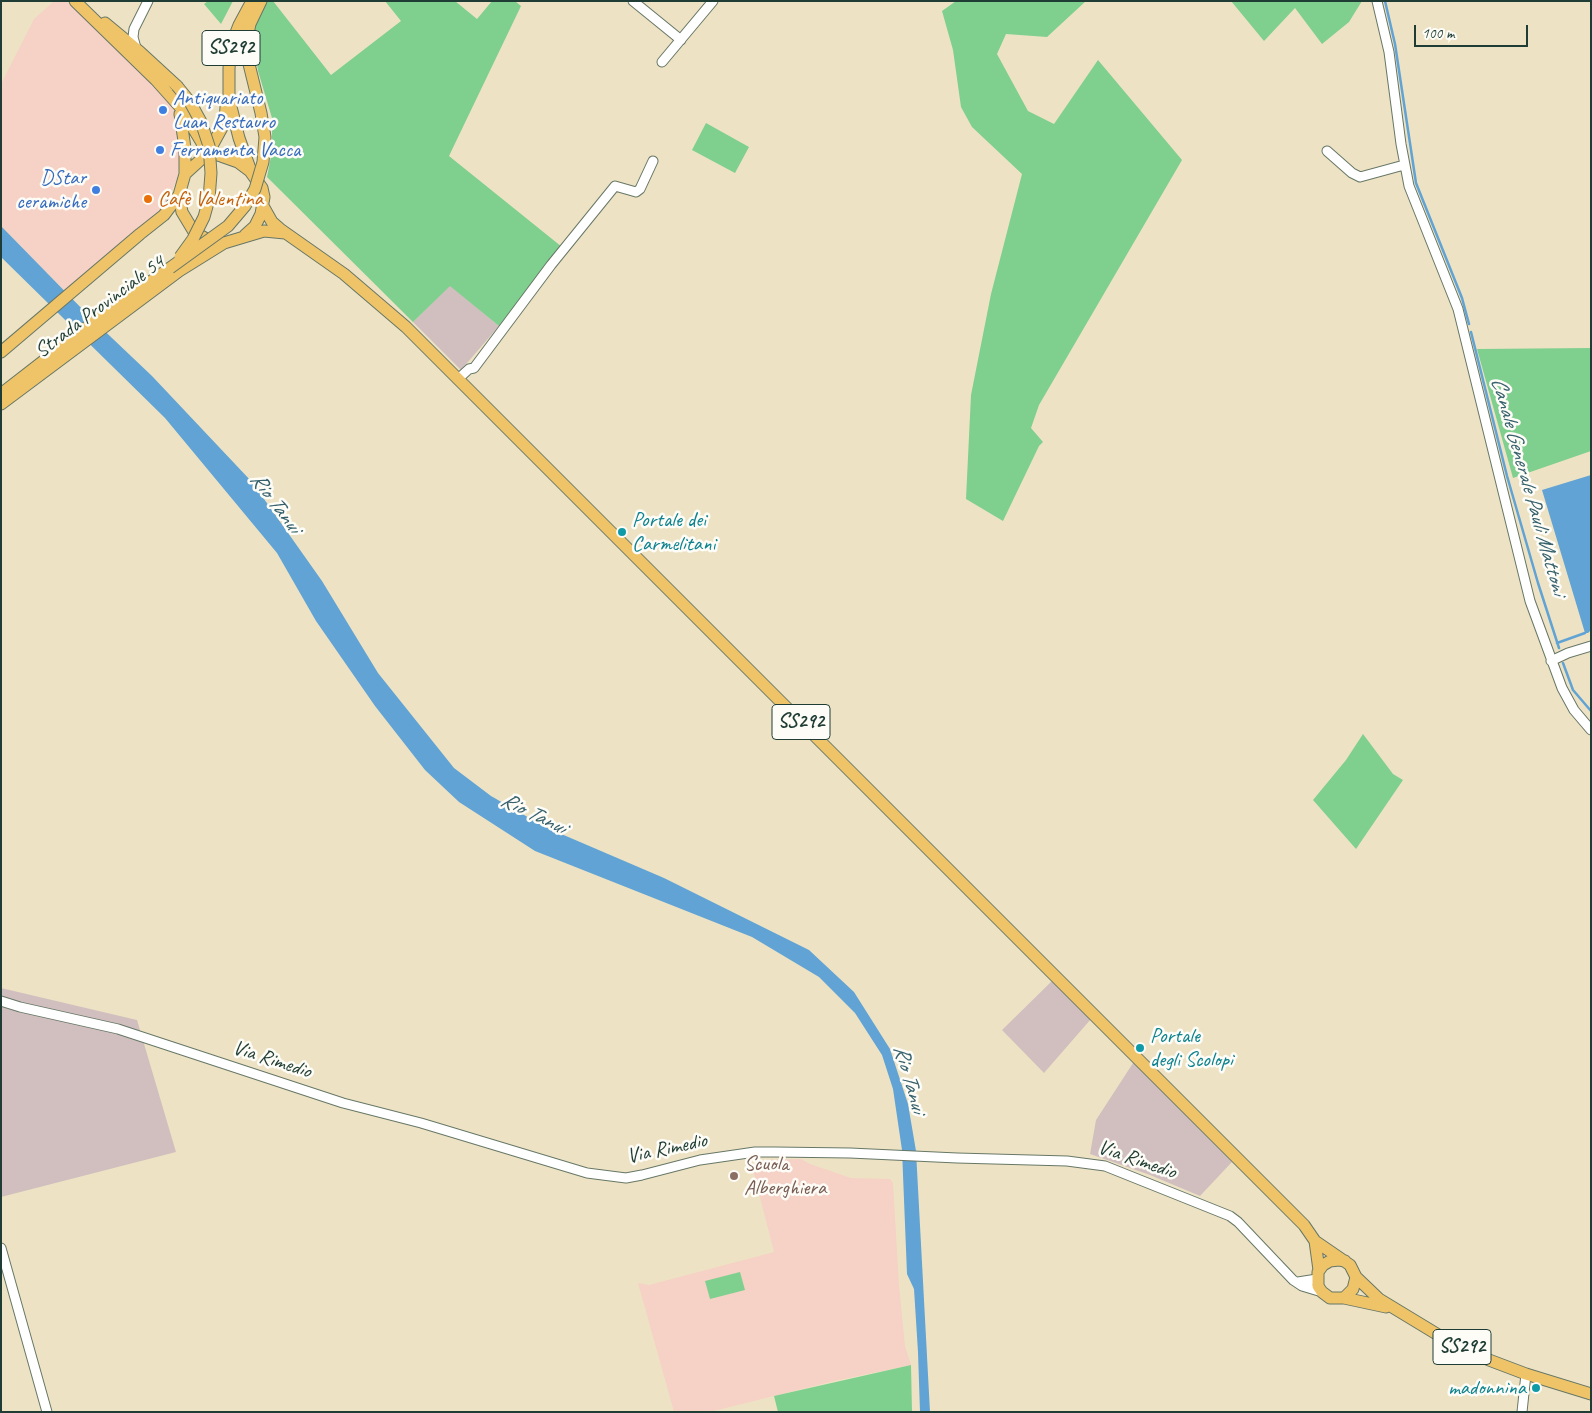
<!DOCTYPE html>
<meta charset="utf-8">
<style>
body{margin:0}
#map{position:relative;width:1592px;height:1413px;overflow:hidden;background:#ede3c4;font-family:Caveat,sans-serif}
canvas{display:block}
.frame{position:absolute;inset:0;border:2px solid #1f3d34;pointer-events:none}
.scale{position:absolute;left:1414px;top:25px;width:114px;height:22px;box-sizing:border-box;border:2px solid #1f3d34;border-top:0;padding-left:6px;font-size:15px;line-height:18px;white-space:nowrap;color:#1f3d34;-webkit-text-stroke:4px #fdfcf7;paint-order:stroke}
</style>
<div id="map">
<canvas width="1592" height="1413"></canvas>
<div class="frame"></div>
<div class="scale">100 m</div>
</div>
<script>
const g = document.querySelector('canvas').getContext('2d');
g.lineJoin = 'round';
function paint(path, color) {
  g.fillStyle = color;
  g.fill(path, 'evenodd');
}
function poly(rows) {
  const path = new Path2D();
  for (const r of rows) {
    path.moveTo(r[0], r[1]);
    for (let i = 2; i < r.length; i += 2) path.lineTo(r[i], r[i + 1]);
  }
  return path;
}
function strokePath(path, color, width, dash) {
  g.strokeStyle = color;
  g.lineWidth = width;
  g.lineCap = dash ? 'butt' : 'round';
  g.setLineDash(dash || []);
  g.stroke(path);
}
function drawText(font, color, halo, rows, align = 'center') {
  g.font = font + ' Caveat,sans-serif';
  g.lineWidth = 5;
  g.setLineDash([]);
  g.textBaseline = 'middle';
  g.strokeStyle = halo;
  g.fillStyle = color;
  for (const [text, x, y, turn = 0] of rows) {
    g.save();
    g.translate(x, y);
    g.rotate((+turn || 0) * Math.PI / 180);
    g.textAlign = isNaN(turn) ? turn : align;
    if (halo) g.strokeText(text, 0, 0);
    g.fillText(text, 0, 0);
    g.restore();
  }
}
const built = poly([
 [54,1,66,1,149,79,172,106,180,123,179,166,177,179,167,202,160,210,117,248,65,291,1,226,1,84,34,19],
 [801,1159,810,1164,851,1178,890,1179,893,1183,899,1285,905,1346,911,1365,834,1381,710,1412,674,1412,638,1283,649,1285,774,1252,752,1166,756,1161,759,1160]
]);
const industrial = poly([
 [450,285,499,326,461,370,413,322],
 [1054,979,1091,1019,1044,1073,1002,1030],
 [1,988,137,1020,176,1152,1,1197],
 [1135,1060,1163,1092,1232,1162,1200,1196,1150,1175,1090,1154,1096,1120]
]);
const green = poly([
 [208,1,233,1,221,24,204,4],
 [265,1,273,1,331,75,401,21,385,1,455,1,477,19,492,1,515,1,521,6,449,156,562,247,499,326,450,286,413,322,267,177,272,151,272,118,258,71,252,32],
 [956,1,1086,1,1047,37,1006,34,997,54,1028,111,1054,124,1098,60,1182,160,1039,405,1031,428,1043,442,1039,446,1003,521,966,499,967,478,971,395,991,294,1022,174,972,127,961,107,953,50,942,11],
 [1231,1,1362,1,1349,22,1322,44,1295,8,1264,41],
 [706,123,749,147,735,173,692,150],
 [1591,348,1591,451,1513,478,1477,349],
 [1363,734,1393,774,1403,780,1356,849,1313,800,1346,760],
 [740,1272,745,1290,710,1299,705,1281],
 [911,1365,912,1412,778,1412,774,1396]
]);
const water = poly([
 [1,226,92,319,152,376,252,482,322,581,378,673,454,768,491,796,545,827,664,878,809,950,854,992,890,1049,908,1104,916,1151,930,1412,920,1412,918,1352,914,1289,907,1274,902,1150,893,1089,882,1055,855,1013,819,977,752,937,535,851,459,802,425,770,375,706,316,621,277,553,165,418,1,257],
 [1591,475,1591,630,1588,633,1585,633,1542,490]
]);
const stream = poly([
 [1385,1,1395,44,1416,183,1462,298,1469,324],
 [1471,332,1507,476,1538,583,1559,648],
 [1557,643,1585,633],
 [1563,663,1573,690,1591,711]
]);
const minor = poly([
 [633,1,681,40],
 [1377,1,1389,52,1401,144,1409,186,1458,309,1530,601,1562,688,1574,710,1591,730],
 [136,48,133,37,134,29,148,1],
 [662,62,713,1],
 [1327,151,1352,173,1360,177,1404,165],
 [458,379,469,369,474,368,551,265,615,186,636,192,640,189,653,161],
 [1551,661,1568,653,1591,646],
 [1,1001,20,1007,118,1029,343,1103,421,1123,587,1173,626,1178,642,1175,700,1160,755,1152,775,1152,850,1153,957,1158,1067,1161,1105,1166,1230,1216,1238,1222,1293,1280,1302,1286,1322,1292],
 [1,1248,47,1412],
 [1298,1282,1317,1279],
 [1522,1412,1526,1374]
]);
const major = poly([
 [75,1,156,80,181,108,208,153],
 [252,1,239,25,232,43,229,68,229,99,239,138,252,174],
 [105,23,140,52,177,86],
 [248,60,247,38,250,24,261,1],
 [229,99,226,107,225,122,208,153,185,174,179,195,182,212,194,232,210,241,224,243,264,231,285,233],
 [180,114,185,148,185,174],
 [208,153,221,156,238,162,250,171,262,188,264,197,261,214,255,226,245,235],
 [263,206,272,222,280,229,344,274,406,327,1304,1225,1315,1241,1350,1265,1356,1277,1353,1289,1344,1298,1330,1298,1322,1292,1318,1286,1318,1272,1323,1265,1330,1261,1339,1260,1345,1261],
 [1,352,140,234,164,215,179,195],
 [1,394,104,314,170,268],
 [1,404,179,271,224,243],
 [1315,1241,1319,1270],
 [1356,1277,1379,1299,1440,1336,1489,1360,1526,1374,1591,1394],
 [1344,1298,1386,1307]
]);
const majorBridge = poly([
 [177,86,190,102,201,122,209,146,211,173,209,199,204,217,193,239,180,257],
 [170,268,228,226,245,206,255,189,263,162,265,137,261,113,248,60]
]);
const markers = [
 [163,110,5,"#3f7fe0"],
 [160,150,5,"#3f7fe0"],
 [96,190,5,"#3f7fe0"],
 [148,199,5,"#e8710a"],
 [622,532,5,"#0f9aa8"],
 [1140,1048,5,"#0f9aa8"],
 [734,1176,5,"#8d6e63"],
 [1536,1388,5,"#0f9aa8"]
];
const shields = [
 [231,48,58],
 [801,722,58],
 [1462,1347,58]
];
const shieldNames = [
 ["SS292",231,48],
 ["SS292",801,722],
 ["SS292",1462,1347]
];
const shopNames = [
 ["Antiquariato",173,98],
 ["Luan Restauro",173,122],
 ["Ferramenta Vacca",170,150],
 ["DStar",86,178,"right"],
 ["ceramiche",86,202,"right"]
];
const foodNames = [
 ["Cafè Valentina",158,199]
];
const streetNames = [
 ["Strada Provinciale 54",100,307,-37],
 ["Via Rimedio",272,1060,18],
 ["Via Rimedio",667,1149,-12],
 ["Via Rimedio",1137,1160,19]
];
const cultureNames = [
 ["Portale dei",632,520],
 ["Carmelitani",632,544],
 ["Portale",1150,1036],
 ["degli Scolopi",1150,1060],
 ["madonnina",1526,1388,"right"]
];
const educationNames = [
 ["Scuola",744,1164],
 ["Alberghiera",744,1188]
];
const waterNames = [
 ["Canale Generale Pauli Mattoni",1528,486,74],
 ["Rio Tanui",275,503,53],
 ["Rio Tanui",533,814,26],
 ["Rio Tanui",909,1079,74]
];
paint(built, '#f6d1c5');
paint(industrial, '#d1bfbf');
paint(green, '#7fcf8f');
paint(water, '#61a3d4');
strokePath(stream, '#61a3d4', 2.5);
strokePath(minor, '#677766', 11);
strokePath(major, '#677766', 13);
strokePath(minor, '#fff', 9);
strokePath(major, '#efc469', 11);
strokePath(majorBridge, '#677766', 13, []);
strokePath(majorBridge, '#efc469', 11);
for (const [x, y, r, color] of markers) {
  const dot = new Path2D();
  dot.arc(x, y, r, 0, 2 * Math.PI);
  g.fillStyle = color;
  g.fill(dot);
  strokePath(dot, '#fdfcf7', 2);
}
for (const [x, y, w] of shields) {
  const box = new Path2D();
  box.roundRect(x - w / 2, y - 17.5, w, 35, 4);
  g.fillStyle = '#fdfcf7';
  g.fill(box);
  strokePath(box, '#1f3d34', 1);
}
drawText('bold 20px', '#1f3d34', null, shieldNames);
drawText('21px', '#366cbe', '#fdfcf7', shopNames, 'left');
drawText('21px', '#c56008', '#fdfcf7', foodNames, 'left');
drawText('21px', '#1f3d34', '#fdfcf7', streetNames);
drawText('21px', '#0d838f', '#fdfcf7', cultureNames, 'left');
drawText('21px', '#785e54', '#fdfcf7', educationNames, 'left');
drawText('italic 22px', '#36616c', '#fdfcf7', waterNames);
</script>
